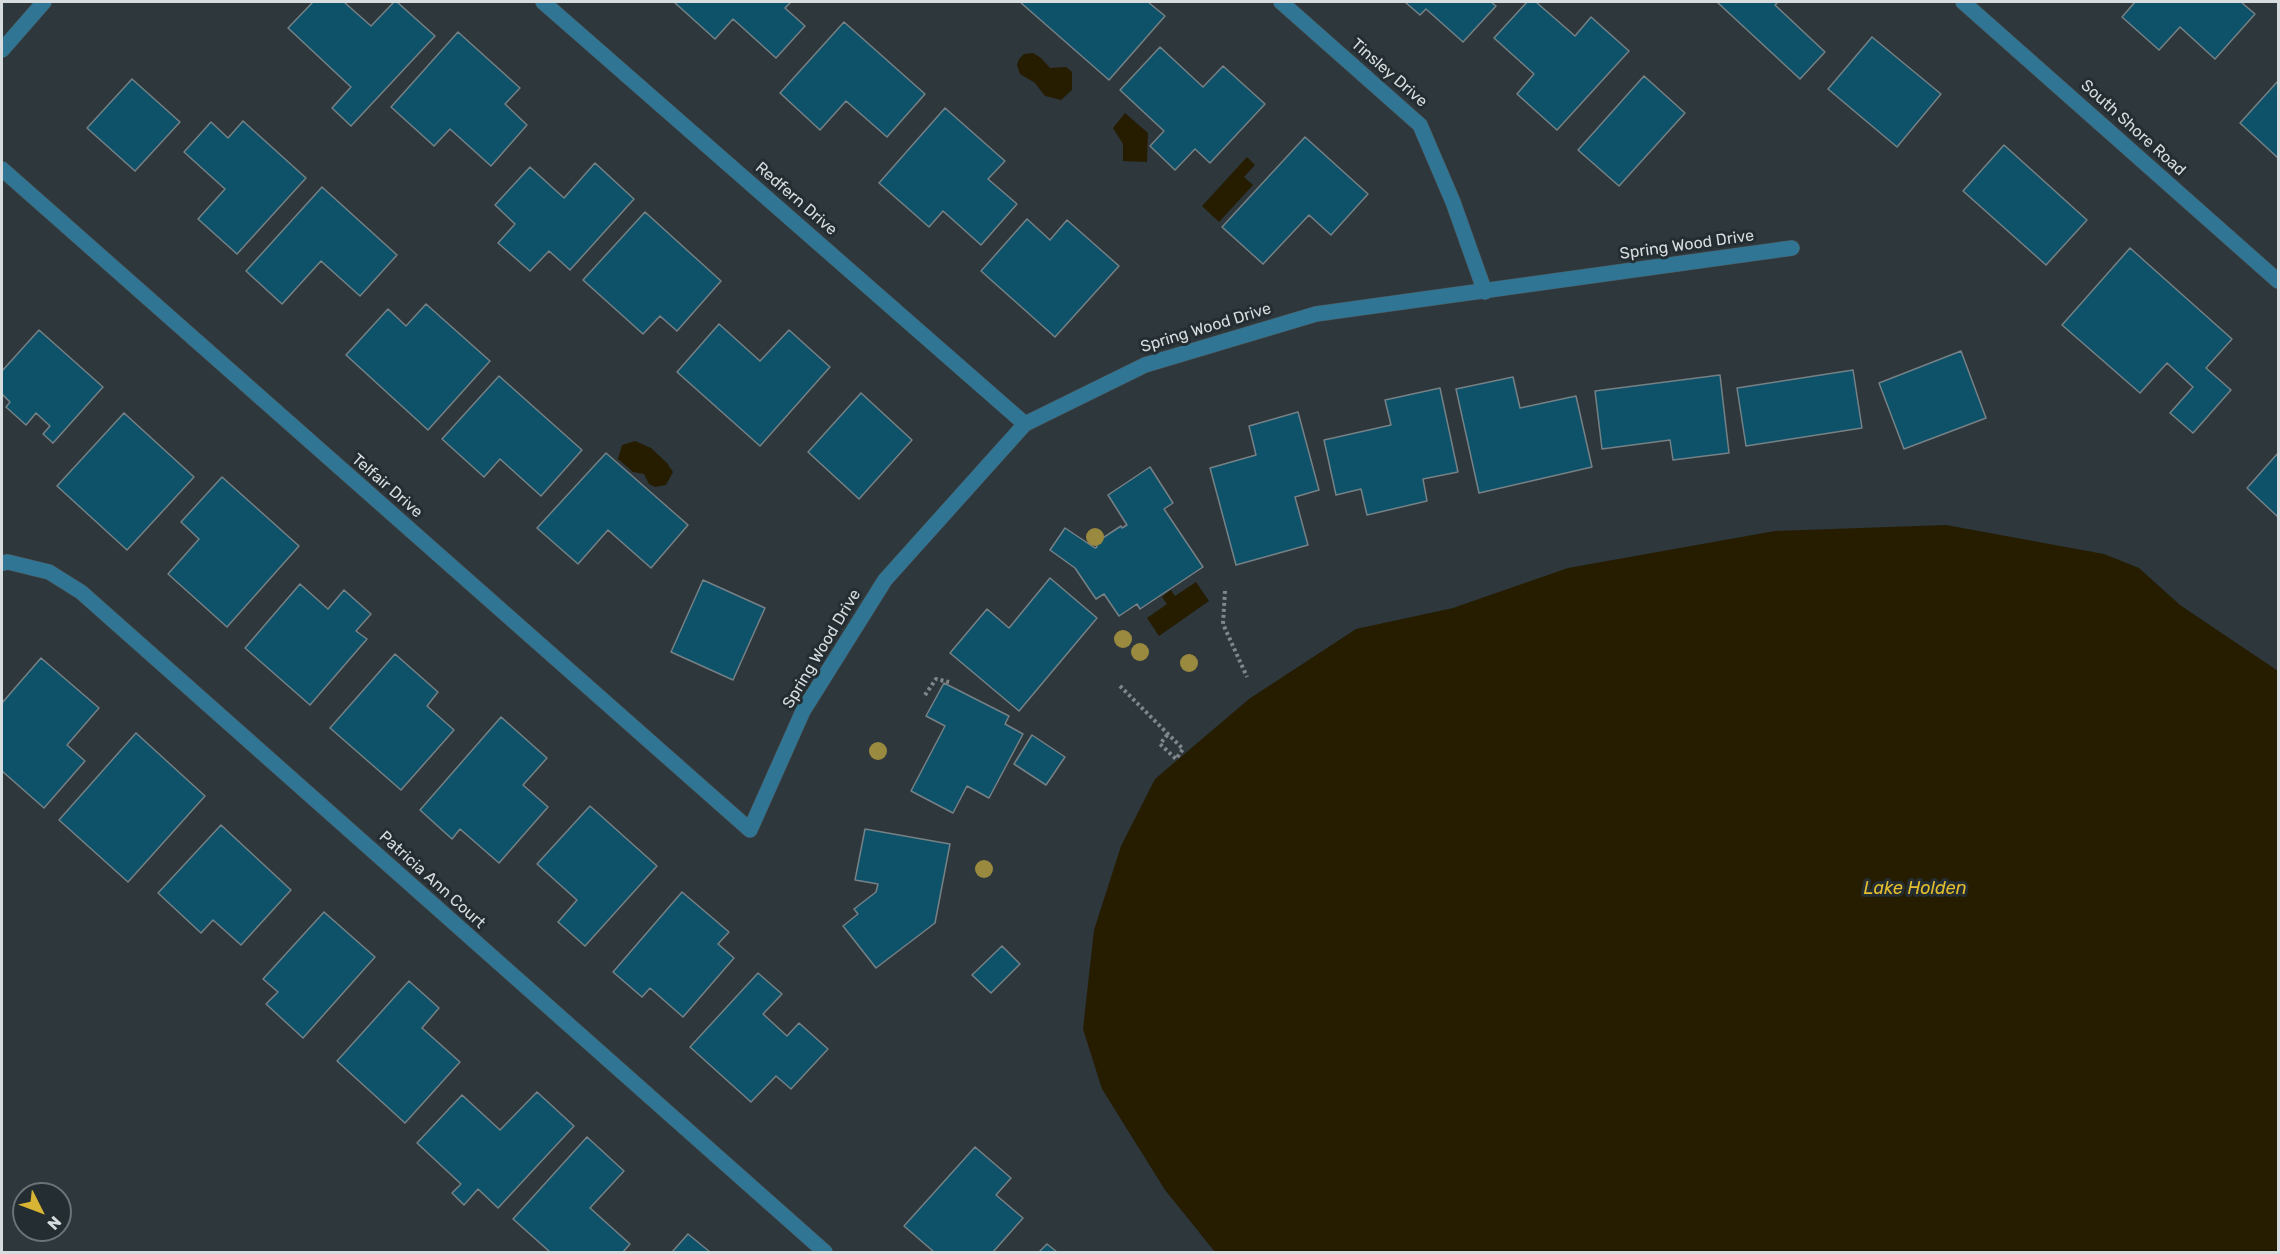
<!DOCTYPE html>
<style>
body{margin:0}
#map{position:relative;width:2280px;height:1254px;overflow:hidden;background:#2e373c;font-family:Rubik,sans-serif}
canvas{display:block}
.frame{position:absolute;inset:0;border:3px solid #d7dcdf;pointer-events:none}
.north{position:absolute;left:12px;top:1182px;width:60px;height:60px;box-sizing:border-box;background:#242d31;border:2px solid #6c7377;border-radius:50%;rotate:132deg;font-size:16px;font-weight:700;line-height:24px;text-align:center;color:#d7dcdf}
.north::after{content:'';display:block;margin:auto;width:21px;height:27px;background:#d7b434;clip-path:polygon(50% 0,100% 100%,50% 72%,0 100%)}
</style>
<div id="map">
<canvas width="2280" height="1254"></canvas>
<div class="frame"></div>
<div class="north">N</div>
</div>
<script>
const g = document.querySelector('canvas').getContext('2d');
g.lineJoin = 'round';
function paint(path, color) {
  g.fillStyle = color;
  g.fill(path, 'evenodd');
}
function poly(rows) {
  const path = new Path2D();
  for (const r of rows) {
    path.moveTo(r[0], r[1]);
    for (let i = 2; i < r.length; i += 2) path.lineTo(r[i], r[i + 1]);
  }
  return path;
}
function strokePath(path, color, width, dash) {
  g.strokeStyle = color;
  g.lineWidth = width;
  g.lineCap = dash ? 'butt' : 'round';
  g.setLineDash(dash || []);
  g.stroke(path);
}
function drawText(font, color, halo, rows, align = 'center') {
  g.font = font + ' Rubik,sans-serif';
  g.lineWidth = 6;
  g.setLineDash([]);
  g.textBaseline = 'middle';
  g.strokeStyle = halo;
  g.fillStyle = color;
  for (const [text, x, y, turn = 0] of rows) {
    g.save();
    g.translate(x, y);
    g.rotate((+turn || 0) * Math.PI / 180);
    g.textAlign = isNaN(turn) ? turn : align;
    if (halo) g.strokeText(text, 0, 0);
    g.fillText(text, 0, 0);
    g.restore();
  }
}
const water = poly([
 [1033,53,1041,58,1050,68,1066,67,1072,72,1072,90,1061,100,1045,96,1035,83,1020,74,1017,65,1019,59,1024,54],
 [1125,113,1148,133,1147,162,1123,161,1123,144,1113,128],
 [1247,157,1255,165,1244,177,1253,185,1219,222,1202,206],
 [635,441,651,448,667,463,673,472,666,485,655,487,649,484,644,474,633,472,618,459,622,445],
 [1946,525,2104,554,2139,568,2180,605,2278,671,2278,1252,1215,1252,1165,1190,1102,1089,1083,1029,1094,930,1121,846,1155,779,1249,699,1356,629,1453,608,1568,568,1775,531],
 [1196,582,1209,601,1159,636,1147,618,1167,604,1162,597,1171,590,1175,596]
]);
const building = poly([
 [313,2,344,2,371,26,394,2,397,2,435,36,351,126,332,108,351,87,288,28,313,2],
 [674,2,791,2,785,8,805,26,776,58,733,19,715,39,674,2],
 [1020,2,1148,2,1165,16,1109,80,1020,2],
 [1405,2,1491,2,1496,6,1463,42,1426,9,1420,15,1405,2],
 [1527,2,1536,2,1575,36,1591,17,1629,51,1557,130,1517,94,1534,74,1494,38,1527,2],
 [1717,2,1778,2,1775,5,1825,52,1800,79,1717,2],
 [2135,2,2241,2,2255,14,2215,59,2180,27,2159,50,2122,17,2135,2],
 [844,22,925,94,887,137,846,101,820,130,780,93,844,22],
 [458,32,520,88,505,104,527,125,491,166,450,129,434,146,391,107,458,32],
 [1872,37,1941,94,1897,147,1828,89,1872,37],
 [1160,47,1203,87,1223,66,1265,104,1210,163,1195,149,1175,170,1150,146,1164,131,1120,90,1160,47],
 [1644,76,1685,113,1619,186,1578,150,1644,76],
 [132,79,180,122,135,171,87,128,132,79],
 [2278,81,2278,158,2240,123,2278,81],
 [945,108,1005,161,988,179,1017,204,981,245,943,211,929,227,879,183,945,108],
 [243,121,306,178,237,254,198,219,225,189,184,152,211,122,228,138,243,121],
 [1305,137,1368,194,1331,235,1309,215,1263,264,1222,227,1305,137],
 [2004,145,2087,220,2046,265,1963,191,2004,145],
 [595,163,634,199,570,270,549,251,530,271,498,243,515,224,495,205,530,167,564,198,595,163],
 [322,187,397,255,360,296,321,261,282,304,246,271,322,187],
 [645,212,721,281,677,331,660,316,643,334,583,280,645,212],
 [1027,219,1050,240,1067,220,1119,266,1055,337,981,271,1027,219],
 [2130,248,2232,339,2206,368,2231,390,2193,433,2170,413,2193,387,2167,363,2140,393,2062,325,2130,248],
 [426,304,490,361,428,430,346,355,388,309,406,326,426,304],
 [719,324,760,361,789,330,830,367,760,446,677,372,719,324],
 [39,330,103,387,53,443,43,434,50,426,36,413,26,425,6,407,10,402,2,394,2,371,39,330],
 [1961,351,1986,418,1904,449,1879,383,1961,351],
 [1853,370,1862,428,1746,446,1737,388,1853,370],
 [1720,375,1729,453,1673,460,1670,440,1602,449,1595,391,1720,375],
 [499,376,582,450,541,496,500,459,484,477,442,439,499,376],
 [1513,377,1520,408,1576,396,1592,467,1479,493,1456,389,1513,377],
 [1440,388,1458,472,1423,479,1427,501,1367,515,1361,489,1336,495,1324,440,1391,425,1385,400,1440,388],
 [861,393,912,440,859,499,808,452,861,393],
 [1298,412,1319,490,1295,497,1308,545,1236,565,1210,468,1256,455,1249,426,1298,412],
 [124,413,194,477,127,550,57,486,124,413],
 [606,453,688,525,651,568,608,530,578,564,537,528,606,453],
 [2278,453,2278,517,2247,488,2278,453],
 [1150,467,1173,503,1164,509,1203,567,1140,609,1137,604,1119,616,1104,594,1096,599,1075,568,1050,550,1065,528,1095,548,1097,547,1095,543,1121,526,1122,528,1127,525,1108,495,1150,467],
 [222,477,299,546,227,627,168,574,199,539,181,522,222,477],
 [1050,578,1097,618,1019,711,950,653,987,609,1009,628,1050,578],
 [703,580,765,608,733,680,671,652,703,580],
 [300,584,328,609,344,590,371,614,356,631,367,639,310,705,245,648,300,584],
 [395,654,438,692,427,706,454,730,401,790,330,728,395,654],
 [41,658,99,708,67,745,85,761,44,808,2,771,2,703,41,658],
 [944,683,1009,716,1005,724,1023,734,989,798,967,786,953,813,911,791,945,726,926,716,944,683],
 [501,717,547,758,523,785,548,807,499,863,460,829,452,839,420,810,501,717],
 [136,733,205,796,128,882,59,820,136,733],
 [1032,735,1065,757,1046,785,1014,764,1032,735],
 [590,806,657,866,585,946,558,922,577,900,537,864,590,806],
 [221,825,291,890,241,945,213,920,201,933,158,893,221,825],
 [865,829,950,844,935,923,876,968,843,926,858,914,854,909,876,892,878,884,855,880,865,829],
 [682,892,729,932,718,944,734,958,683,1017,650,988,642,997,613,972,682,892],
 [324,912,375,957,303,1038,266,1004,278,992,263,979,324,912],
 [1002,946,1020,964,991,993,972,975,1002,946],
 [758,973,782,994,763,1014,787,1036,799,1023,828,1049,791,1089,776,1076,751,1102,690,1047,758,973],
 [409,981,439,1008,422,1028,460,1062,405,1123,337,1061,409,981],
 [537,1092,574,1126,498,1208,478,1189,464,1205,452,1193,461,1184,417,1143,462,1095,500,1130,537,1092],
 [587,1137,624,1171,590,1208,630,1244,623,1252,550,1252,513,1219,587,1137],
 [975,1147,1011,1178,996,1195,1023,1218,993,1252,934,1252,904,1226,975,1147],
 [688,1234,710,1252,672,1252,688,1234],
 [1047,1244,1057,1252,1039,1252,1047,1244]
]);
const path = poly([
 [1225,591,1223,624,1247,677],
 [1120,686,1183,749,1176,759,1160,744,1168,734],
 [925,695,936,679,949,682]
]);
const minor = poly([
 [543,2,1025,424],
 [1281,2,1420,125,1453,202,1485,292],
 [1963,2,2278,281],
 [2,50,44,2],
 [2,169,750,830,803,711,885,580,1025,424,1145,365,1316,314,1792,248],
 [2,563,8,562,49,572,81,592,825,1252]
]);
const trees = [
 [1095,537],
 [1123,639],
 [1140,652],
 [1189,663],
 [878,751],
 [984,869]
];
const streetNames = [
 ["Tinsley Drive",1389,73,41],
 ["South Shore Road",2133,128,42],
 ["Redfern Drive",796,199,41],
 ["Spring Wood Drive",1687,245,-8],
 ["Spring Wood Drive",1206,328,-17],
 ["Telfair Drive",387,486,41],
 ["Spring Wood Drive",822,649,-59],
 ["Patricia Ann Court",432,880,42]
];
const waterNames = [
 ["Lake Holden",1915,889]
];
paint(water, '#261d00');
paint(building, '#0e526a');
strokePath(building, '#768186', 1.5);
strokePath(minor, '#4c5559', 16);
strokePath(path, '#80878b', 4, [3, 3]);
strokePath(minor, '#307694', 15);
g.fillStyle = '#9a8a40';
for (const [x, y] of trees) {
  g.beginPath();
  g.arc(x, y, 9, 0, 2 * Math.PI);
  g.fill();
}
drawText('16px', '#d7dcdf', '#242d31', streetNames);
drawText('italic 18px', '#e4be2e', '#242d31', waterNames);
</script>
